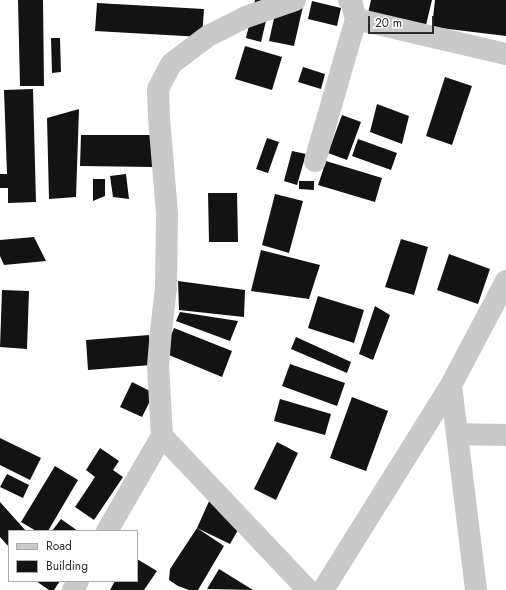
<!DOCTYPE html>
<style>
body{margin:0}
#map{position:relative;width:506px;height:590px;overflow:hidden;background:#fff;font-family:Jost,sans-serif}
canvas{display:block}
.legend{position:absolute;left:8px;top:530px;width:130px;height:52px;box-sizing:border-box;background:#fff;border:1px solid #ababab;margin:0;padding:5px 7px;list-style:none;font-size:12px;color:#2c2c2c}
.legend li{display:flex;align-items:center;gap:8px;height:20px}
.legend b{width:20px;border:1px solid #ababab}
.scale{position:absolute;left:368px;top:16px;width:66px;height:18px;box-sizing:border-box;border:2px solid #2c2c2c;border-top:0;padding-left:5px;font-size:12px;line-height:14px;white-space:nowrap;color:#2c2c2c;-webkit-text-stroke:3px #fff;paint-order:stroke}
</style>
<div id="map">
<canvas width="506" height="590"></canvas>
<ul class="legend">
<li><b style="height:5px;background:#c9c9c9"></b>Road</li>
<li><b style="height:11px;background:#131313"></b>Building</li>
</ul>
<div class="scale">20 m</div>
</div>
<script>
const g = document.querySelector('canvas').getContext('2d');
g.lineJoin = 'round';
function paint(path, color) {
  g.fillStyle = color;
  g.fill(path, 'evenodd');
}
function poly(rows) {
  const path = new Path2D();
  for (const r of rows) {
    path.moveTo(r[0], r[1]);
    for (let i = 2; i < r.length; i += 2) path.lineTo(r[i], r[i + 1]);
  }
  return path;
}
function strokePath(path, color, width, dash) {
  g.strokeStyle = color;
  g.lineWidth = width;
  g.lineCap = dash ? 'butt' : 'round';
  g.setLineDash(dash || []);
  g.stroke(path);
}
const building = poly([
 [18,0,43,0,44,86,20,86],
 [255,0,271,0,261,42,246,38],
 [278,0,304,2,294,46,269,41],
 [371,0,432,0,426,25,368,13],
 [435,0,506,0,506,36,432,27],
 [312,1,341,8,337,26,308,19],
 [97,3,204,9,202,37,95,31],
 [51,38,60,38,61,72,52,73],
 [245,46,282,57,272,90,235,79],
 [303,67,325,74,321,89,298,82],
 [445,77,472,86,452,145,426,136],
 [33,89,36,202,8,203,8,188,0,188,0,174,7,174,4,90],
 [377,104,409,116,402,144,370,132],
 [79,109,76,197,49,199,47,118],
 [342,115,361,122,347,160,328,153],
 [81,135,154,135,153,167,80,166],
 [267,138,279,142,268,173,256,169],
 [358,139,397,153,391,170,352,156],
 [292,151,306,154,297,185,284,181],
 [326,161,382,178,375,202,318,185],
 [126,174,129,199,113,197,110,176],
 [93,179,105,179,105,196,93,201],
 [299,181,314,181,314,190,299,189],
 [208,193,237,193,238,242,209,242],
 [275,194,303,201,289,253,262,245],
 [34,237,46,261,4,265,0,256,0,240],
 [401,239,428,247,414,295,385,287],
 [261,250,320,265,309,299,251,291],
 [449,254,490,269,478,304,437,290],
 [178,281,245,290,244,317,179,310],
 [2,290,29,291,27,349,0,347],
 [318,296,364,310,354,343,308,328],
 [375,306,390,315,373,360,359,354],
 [180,312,238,321,230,341,176,321],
 [174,328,232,351,222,377,164,353],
 [149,335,151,365,88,370,86,340],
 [296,337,351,362,347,373,291,349],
 [290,364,345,383,337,406,282,386],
 [132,382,154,393,142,417,120,407],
 [352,397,388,411,366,471,330,458],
 [280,399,331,414,325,435,274,421],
 [0,438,41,458,30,480,0,465],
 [277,442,298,453,276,500,254,489],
 [100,448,119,461,113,470,123,477,94,520,75,507,95,477,86,470],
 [55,466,78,480,48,531,36,531,21,522],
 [7,474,29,485,23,498,0,487],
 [210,499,238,530,230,544,197,528],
 [0,502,26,531,9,531,9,547,0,537],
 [61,519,78,531,52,531],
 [197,528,224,546,198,590,189,590,178,586,169,580,170,569],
 [137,559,157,571,144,590,110,590,115,581,137,581],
 [219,569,253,590,207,589],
 [36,581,60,581,54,590,49,590]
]);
const street = poly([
 [356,19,506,54],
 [315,161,356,19,351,1,349,0],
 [451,385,476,590],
 [457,434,506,435],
 [162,436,308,590],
 [107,531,162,436,158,366,161,330,166,288,167,213,159,118,158,89,171,64,208,36,246,17,295,0],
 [73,590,78,581],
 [323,590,451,385,506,281]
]);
paint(building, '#131313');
strokePath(street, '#c9c9c9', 22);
</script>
